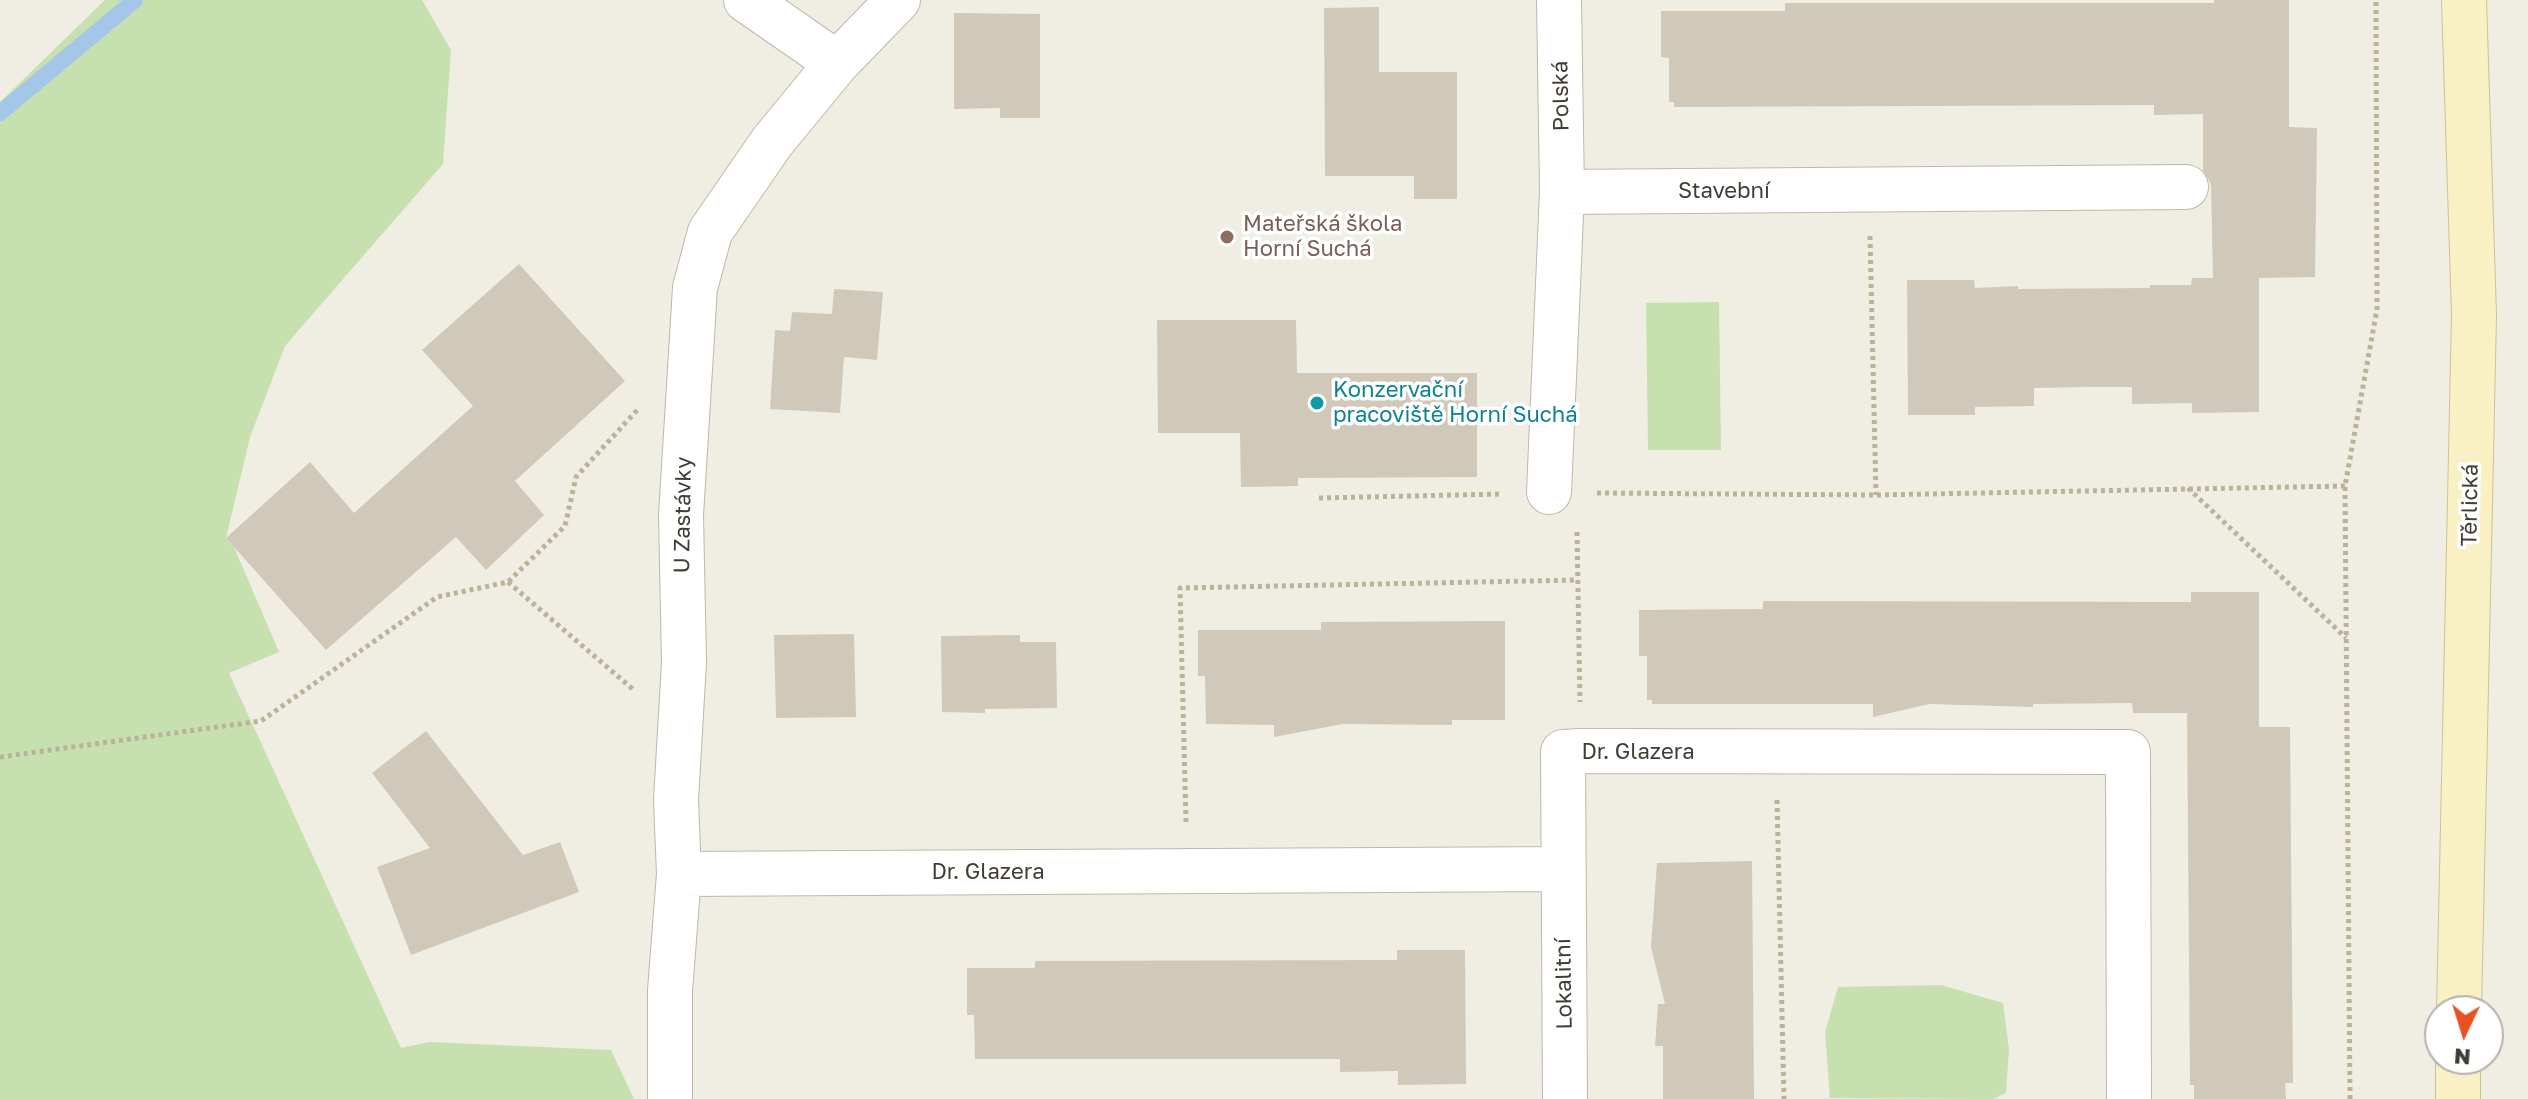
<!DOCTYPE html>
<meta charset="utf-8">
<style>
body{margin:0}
#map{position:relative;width:2528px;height:1099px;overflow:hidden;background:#f0ede3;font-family:"Golos Text",sans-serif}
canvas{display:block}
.north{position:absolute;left:2424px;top:995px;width:80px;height:80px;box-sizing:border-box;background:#fff;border:2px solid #b3b1ae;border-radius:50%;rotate:184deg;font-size:22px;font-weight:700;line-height:32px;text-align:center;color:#413d34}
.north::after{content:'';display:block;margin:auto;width:28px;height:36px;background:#e75223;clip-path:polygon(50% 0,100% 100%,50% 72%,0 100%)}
</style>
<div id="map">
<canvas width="2528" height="1099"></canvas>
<div class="north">N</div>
</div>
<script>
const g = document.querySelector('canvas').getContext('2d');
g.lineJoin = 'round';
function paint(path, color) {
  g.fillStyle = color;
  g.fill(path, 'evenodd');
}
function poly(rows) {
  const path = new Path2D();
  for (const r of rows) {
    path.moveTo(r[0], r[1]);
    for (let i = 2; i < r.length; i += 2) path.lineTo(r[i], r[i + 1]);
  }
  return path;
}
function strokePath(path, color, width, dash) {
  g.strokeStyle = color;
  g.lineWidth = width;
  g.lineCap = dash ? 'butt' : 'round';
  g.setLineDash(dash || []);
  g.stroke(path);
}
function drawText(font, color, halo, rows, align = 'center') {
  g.font = font + ' "Golos Text",sans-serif';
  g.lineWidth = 7;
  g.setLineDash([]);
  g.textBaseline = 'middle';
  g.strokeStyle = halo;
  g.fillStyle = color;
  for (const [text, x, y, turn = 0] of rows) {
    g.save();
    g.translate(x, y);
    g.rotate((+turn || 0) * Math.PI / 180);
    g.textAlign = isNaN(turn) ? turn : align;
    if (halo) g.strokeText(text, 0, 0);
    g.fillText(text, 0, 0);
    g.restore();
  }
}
const green = poly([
 [105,0,422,0,451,50,443,164,285,346,250,437,226,538,234,547,279,652,229,673,401,1048,429,1042,611,1050,634,1099,0,1099,0,102],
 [1719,302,1721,450,1648,450,1646,303],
 [1941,985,2003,1003,2009,1049,2006,1093,1993,1099,1830,1098,1825,1032,1838,987]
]);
const stream = poly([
 [0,113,135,0]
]);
const building = poly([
 [2214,0,2289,0,2289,127,2317,128,2315,277,2259,278,2259,412,2192,413,2192,403,2132,404,2132,387,2084,387,2034,388,2034,406,1975,407,1975,415,1908,415,1907,280,1974,280,1975,288,2018,286,2018,289,2150,288,2150,285,2191,285,2192,278,2213,278,2211,184,2203,170,2203,114,2154,115,2154,105,1674,107,1674,102,1669,102,1669,58,1661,57,1661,11,1785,11,1785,3,2214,3],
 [1379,7,1379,72,1457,72,1457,199,1414,199,1414,176,1325,176,1324,8],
 [954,13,1040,14,1040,118,1000,118,1000,108,954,109],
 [519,264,625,381,515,481,544,515,486,570,456,537,326,650,226,538,310,462,354,513,473,406,422,350],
 [834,289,883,292,877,360,844,357,840,413,770,409,775,330,790,331,792,312,832,314],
 [1157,320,1296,320,1297,373,1477,373,1477,477,1298,478,1298,486,1241,487,1240,433,1158,433],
 [2191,592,2259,592,2259,727,2290,727,2293,1083,2285,1083,2286,1099,2194,1099,2194,1085,2190,1085,2187,713,2133,713,2132,703,2033,704,2033,707,1929,704,1873,717,1873,704,1652,704,1652,700,1647,700,1647,656,1639,656,1639,610,1763,609,1763,601,2191,602],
 [1505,621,1505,720,1452,720,1452,725,1343,724,1274,737,1274,725,1206,724,1205,676,1198,676,1198,630,1321,630,1321,622],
 [854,634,856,717,776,718,774,635],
 [1020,635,1020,642,1056,642,1057,708,985,709,985,713,942,712,941,636],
 [426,731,523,855,560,842,579,892,411,955,377,867,430,848,372,773],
 [1752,861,1754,1099,1663,1099,1663,1046,1655,1046,1658,1004,1665,1004,1651,947,1657,863],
 [1397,950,1465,950,1466,1084,1398,1085,1398,1071,1340,1072,1340,1059,975,1059,974,1015,967,1015,967,968,1035,968,1035,961,1397,960]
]);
const path = poly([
 [1870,236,1876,495],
 [2188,488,2346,638],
 [1597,493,1876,495,2345,486],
 [1319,498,1501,494],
 [1577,532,1580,702],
 [508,582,635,691],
 [0,757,261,721,437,597,508,582,565,526,576,477,639,408],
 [1777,800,1784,1099],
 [1186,822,1180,588,1578,580],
 [2350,1099,2345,486,2377,309,2376,0]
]);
const minor = poly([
 [746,0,837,63],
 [1559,0,1562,192],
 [1549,492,1562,192,2186,187],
 [679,874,1562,869],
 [670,1099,670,991,679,874,676,800,684,662,681,515,695,288,710,232,772,142,837,63,898,0],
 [1565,1099,1563,752,1581,751,2128,752,2129,1099]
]);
const secondary = poly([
 [2459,1011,2474,315,2464,0],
 [2458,1099,2458,1059]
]);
const markers = [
 [1227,237,8,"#8d6e63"],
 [1317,403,8,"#0f9aa8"]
];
const streetNames = [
 ["Polská",1561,96,-91],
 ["Stavební",1724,191],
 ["Těrlická",2470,505,-89],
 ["U Zastávky",683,515,-89],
 ["Dr. Glazera",1638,752],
 ["Dr. Glazera",988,872],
 ["Lokalitní",1564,984,-91]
];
const educationNames = [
 ["Mateřská škola",1243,224],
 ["Horní Suchá",1243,249]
];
const cultureNames = [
 ["Konzervační",1333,390],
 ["pracoviště Horní Suchá",1333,415]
];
paint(green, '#c6e1af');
strokePath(stream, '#a3c6e9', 16);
paint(building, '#d0c9ba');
strokePath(minor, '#bdb8aa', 46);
strokePath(secondary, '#ccc296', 46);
strokePath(path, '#bbb299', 5, [4, 4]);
strokePath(minor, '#fff', 44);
strokePath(secondary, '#f9f1c4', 44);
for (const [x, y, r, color] of markers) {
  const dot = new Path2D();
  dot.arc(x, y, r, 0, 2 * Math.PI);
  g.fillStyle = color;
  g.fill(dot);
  strokePath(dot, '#fff', 3);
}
drawText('22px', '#413d34', '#fff', streetNames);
drawText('22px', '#785e54', '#fff', educationNames, 'left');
drawText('22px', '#0d838f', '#fff', cultureNames, 'left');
</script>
